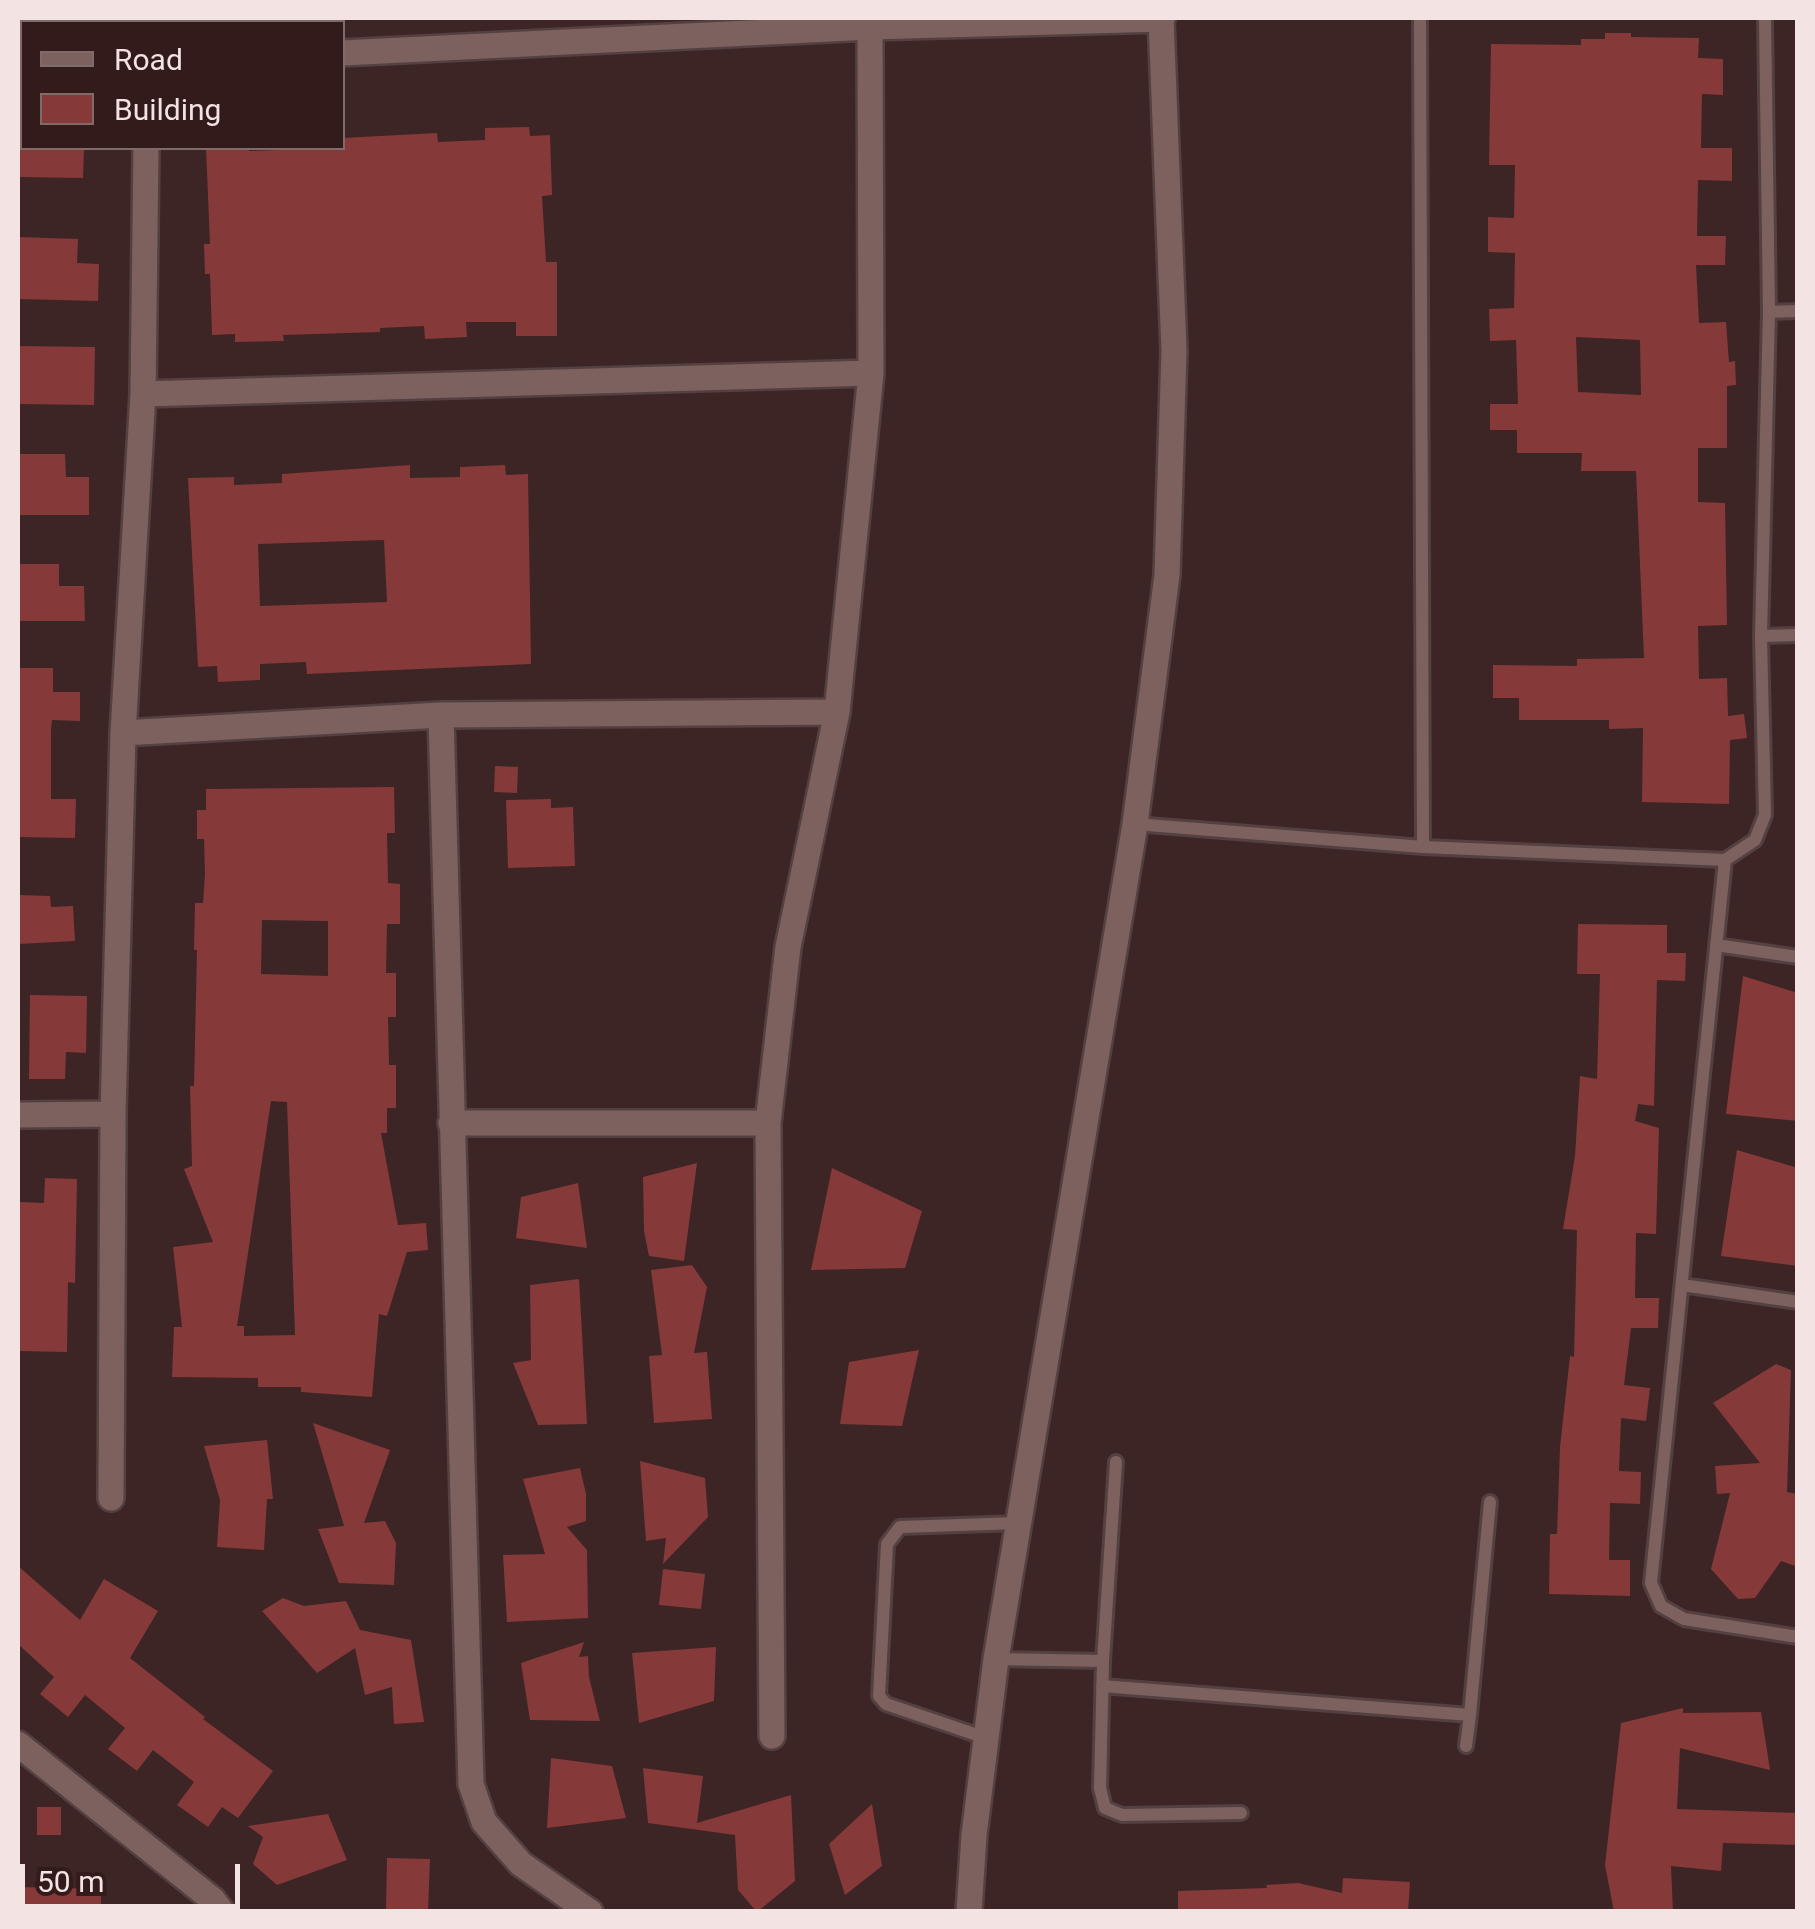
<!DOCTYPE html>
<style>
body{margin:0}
#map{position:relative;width:1815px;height:1929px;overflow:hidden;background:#3c2524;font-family:Roboto,sans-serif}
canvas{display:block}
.frame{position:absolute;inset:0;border:20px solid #f3e3e2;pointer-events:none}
.legend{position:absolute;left:20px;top:20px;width:325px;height:130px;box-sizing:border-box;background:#321b1a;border:2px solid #7f6b6a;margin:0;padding:12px 18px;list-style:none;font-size:30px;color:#f3e3e2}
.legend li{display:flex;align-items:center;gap:20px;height:50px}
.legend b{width:50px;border:2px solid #7f6b6a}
.scale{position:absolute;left:20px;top:1864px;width:220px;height:45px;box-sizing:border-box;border:5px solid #f3e3e2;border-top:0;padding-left:12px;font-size:30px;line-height:35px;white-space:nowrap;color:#f3e3e2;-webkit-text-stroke:8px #321b1a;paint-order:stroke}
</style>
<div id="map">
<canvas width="1815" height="1929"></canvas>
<div class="frame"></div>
<ul class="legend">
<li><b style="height:12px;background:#7c615f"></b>Road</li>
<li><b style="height:28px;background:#863939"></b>Building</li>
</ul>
<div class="scale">50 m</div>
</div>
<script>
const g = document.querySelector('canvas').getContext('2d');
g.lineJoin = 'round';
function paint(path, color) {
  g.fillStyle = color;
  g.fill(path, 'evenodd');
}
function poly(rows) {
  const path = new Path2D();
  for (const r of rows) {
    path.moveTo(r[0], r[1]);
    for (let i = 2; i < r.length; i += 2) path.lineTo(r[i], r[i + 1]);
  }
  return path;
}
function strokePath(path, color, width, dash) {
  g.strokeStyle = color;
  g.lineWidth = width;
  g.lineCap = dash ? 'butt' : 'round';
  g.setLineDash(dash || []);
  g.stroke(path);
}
const building = poly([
 [1605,33,1631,33,1631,37,1699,38,1698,58,1723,59,1723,95,1702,94,1701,148,1732,148,1732,181,1698,180,1697,236,1726,236,1725,265,1696,265,1699,323,1726,322,1729,362,1735,361,1736,385,1727,386,1727,448,1698,448,1698,502,1725,503,1727,625,1698,626,1699,679,1727,678,1728,716,1744,714,1747,738,1730,740,1729,804,1642,802,1643,728,1609,729,1609,720,1519,720,1519,698,1493,698,1493,665,1577,666,1577,659,1644,658,1636,471,1581,471,1582,453,1517,453,1517,430,1490,430,1490,404,1518,404,1516,340,1490,341,1489,309,1514,308,1515,253,1488,252,1488,217,1514,218,1515,165,1489,165,1491,44,1581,45,1581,39,1605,39],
 [1576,337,1640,340,1641,395,1578,392],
 [529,127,530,136,550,135,552,195,542,196,546,262,557,262,557,336,516,336,516,322,466,322,467,337,425,339,424,326,380,328,380,332,283,335,284,341,235,342,235,334,212,335,210,274,205,274,204,244,210,244,206,148,249,148,249,151,342,148,342,138,437,133,438,142,485,140,485,128],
 [18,148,84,148,83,178,18,177],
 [18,237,78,239,77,263,99,264,98,301,18,299],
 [18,346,95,347,94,405,18,404],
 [18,454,65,454,66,477,89,477,89,515,18,515],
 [410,465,410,478,460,477,460,467,505,465,506,475,528,474,531,664,307,674,306,662,260,664,260,680,218,682,217,666,198,667,188,478,234,477,234,485,282,483,282,474],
 [384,540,387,602,260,606,258,544],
 [18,564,59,564,59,586,84,586,85,621,18,621],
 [18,668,53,668,53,692,80,692,80,721,52,720,51,730,51,799,76,799,75,838,18,837],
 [495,766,518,767,517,793,494,792],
 [394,787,395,833,387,833,388,883,400,884,400,924,387,924,386,973,396,973,396,1017,388,1017,389,1065,396,1065,396,1108,387,1108,387,1133,381,1133,398,1225,426,1223,428,1250,407,1252,387,1316,379,1314,372,1397,301,1392,301,1387,258,1387,258,1378,172,1377,174,1327,182,1327,173,1247,213,1242,184,1169,192,1166,190,1086,194,1086,197,950,194,950,195,903,203,903,205,874,204,839,197,839,197,810,206,810,206,789],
 [262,920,328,921,328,976,261,974],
 [271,1101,287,1102,295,1335,244,1336,244,1326,237,1326],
 [551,799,551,808,573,807,575,866,508,868,506,800],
 [18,895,50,896,51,907,73,906,75,941,18,944],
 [1578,924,1667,925,1667,953,1686,953,1685,981,1657,980,1654,1106,1638,1104,1635,1121,1659,1128,1656,1234,1636,1233,1635,1298,1659,1298,1658,1328,1631,1328,1624,1385,1650,1388,1646,1421,1621,1418,1619,1471,1641,1472,1640,1504,1610,1503,1609,1560,1630,1560,1630,1596,1549,1594,1550,1534,1557,1534,1560,1447,1570,1356,1574,1357,1577,1230,1563,1229,1575,1156,1580,1076,1597,1079,1600,974,1577,974],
 [1743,976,1798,993,1798,1121,1726,1114],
 [30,995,87,996,86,1053,66,1052,65,1079,29,1079],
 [1737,1150,1798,1168,1798,1266,1721,1256],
 [697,1163,684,1261,649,1256,644,1231,643,1177],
 [832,1168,922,1211,905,1268,811,1270],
 [45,1178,77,1179,75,1283,68,1282,67,1352,18,1351,20,1202,44,1203],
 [578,1183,587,1248,516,1238,521,1197],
 [692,1265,707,1287,694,1353,707,1352,712,1419,654,1423,649,1356,662,1355,651,1270],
 [579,1279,587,1424,538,1425,513,1363,531,1360,530,1285],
 [919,1350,902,1426,840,1424,849,1362],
 [1776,1364,1791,1370,1787,1492,1798,1494,1798,1567,1781,1561,1755,1598,1738,1599,1711,1569,1730,1493,1717,1494,1715,1466,1760,1463,1713,1403],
 [313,1423,390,1450,364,1523,385,1521,396,1543,394,1585,339,1583,318,1529,344,1526],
 [267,1440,273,1499,267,1499,264,1550,217,1547,220,1500,204,1446],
 [640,1461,705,1478,708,1517,663,1564,666,1538,646,1541],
 [580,1468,586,1494,586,1521,567,1527,587,1550,588,1618,507,1622,503,1555,545,1554,523,1479],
 [18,1566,80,1620,104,1579,158,1611,130,1658,205,1717,203,1719,273,1771,238,1818,222,1807,208,1827,177,1805,194,1782,153,1750,137,1771,108,1749,125,1728,85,1695,68,1717,40,1694,54,1677,18,1644],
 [663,1569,705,1574,701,1609,659,1605],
 [283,1598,304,1606,346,1601,360,1630,411,1640,424,1722,394,1724,392,1687,365,1695,355,1648,317,1673,262,1611],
 [584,1642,579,1657,588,1656,589,1677,600,1721,530,1720,521,1663],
 [716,1647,714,1701,639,1723,632,1653],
 [1683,1708,1683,1713,1761,1712,1770,1770,1680,1748,1677,1809,1798,1813,1798,1845,1723,1843,1721,1871,1671,1866,1673,1912,1614,1912,1605,1865,1621,1723],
 [551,1758,612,1766,626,1818,547,1828],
 [643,1768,703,1776,697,1823,791,1795,795,1881,757,1912,738,1890,735,1835,648,1823],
 [872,1804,882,1866,845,1895,829,1844],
 [37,1807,61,1807,61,1835,37,1835],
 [328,1814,347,1860,277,1885,253,1864,263,1837,248,1826],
 [387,1858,430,1859,428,1911,386,1910],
 [1343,1878,1410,1882,1408,1912,1178,1912,1178,1891,1267,1888,1266,1885,1298,1883,1342,1893],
 [18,1887,101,1889,101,1912,18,1912]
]);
const lane = poly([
 [1420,18,1423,847],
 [1765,18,1769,312,1761,636,1765,815,1755,840,1725,860,1651,1583,1661,1606,1684,1619,1798,1637],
 [1769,312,1798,311],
 [1761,636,1798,635],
 [1135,824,1423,847,1725,860],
 [1716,945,1798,957],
 [1682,1285,1798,1302],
 [996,1659,1103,1661,1116,1462],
 [1103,1661,1100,1788,1105,1808,1122,1815,1241,1813],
 [1102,1686,1470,1715,1490,1502],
 [986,1738,886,1704,879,1696,887,1544,900,1527,1019,1523],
 [1466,1746,1470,1715]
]);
const street = poly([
 [342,53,870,27,1162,19],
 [18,55,22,55],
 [143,394,871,373],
 [441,715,471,1784,484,1822,521,1864,590,1912],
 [123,733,441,715,837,712],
 [18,1115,113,1114],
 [451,1123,768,1123],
 [111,1498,113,1114,123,733,143,394,146,148],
 [772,1736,768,1123,788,947,837,712,871,373,870,27],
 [18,1744,213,1900,222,1912],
 [969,1912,974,1835,996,1659,1135,824,1167,575,1174,351,1161,18]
]);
paint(building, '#863939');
strokePath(lane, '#544040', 18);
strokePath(street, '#544040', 30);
strokePath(lane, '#7c615f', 12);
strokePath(street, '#7c615f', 25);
</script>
